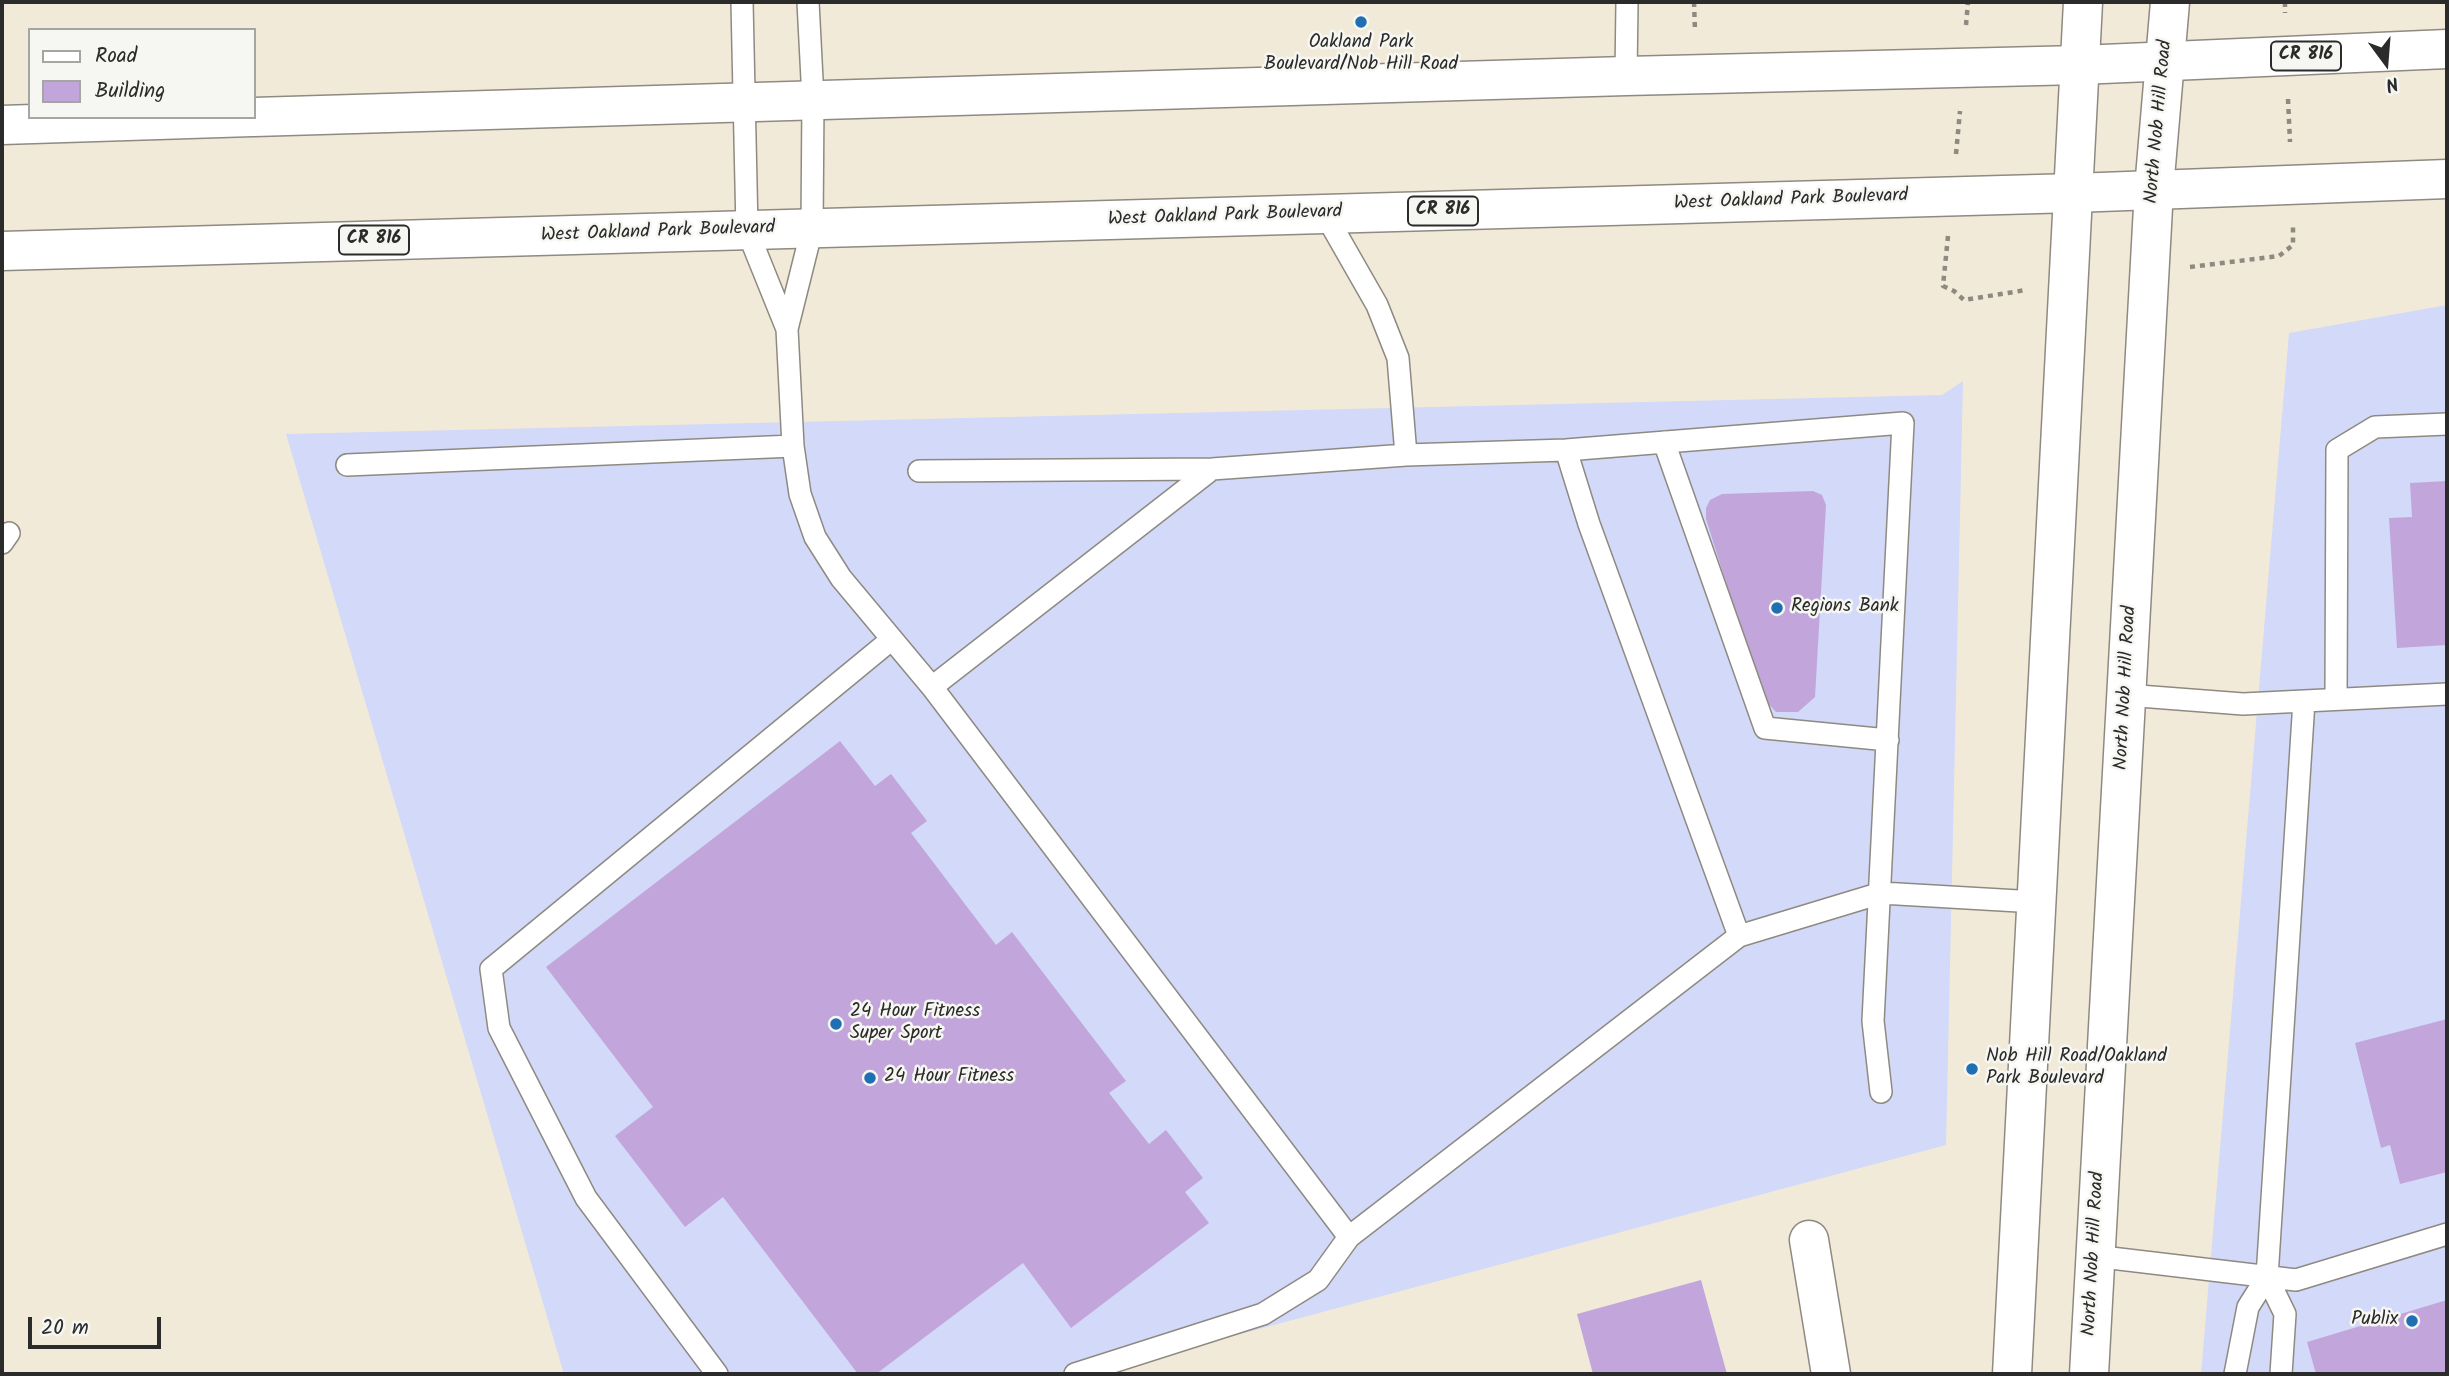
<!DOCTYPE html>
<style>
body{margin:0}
#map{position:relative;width:2449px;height:1376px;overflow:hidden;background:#f2ead8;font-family:Kalam,sans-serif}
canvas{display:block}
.frame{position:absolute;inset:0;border:4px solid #2b2b2b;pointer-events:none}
.legend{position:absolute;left:28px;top:28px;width:228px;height:91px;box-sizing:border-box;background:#f6f6f2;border:2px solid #a5a5a2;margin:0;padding:9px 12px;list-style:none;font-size:21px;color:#2b2b2b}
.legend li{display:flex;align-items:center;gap:14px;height:35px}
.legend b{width:35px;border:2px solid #a5a5a2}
.north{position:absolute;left:2351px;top:28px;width:70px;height:70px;-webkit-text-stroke:5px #f6f6f2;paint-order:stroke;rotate:164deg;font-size:19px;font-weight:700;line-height:28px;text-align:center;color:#2b2b2b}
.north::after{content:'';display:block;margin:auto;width:24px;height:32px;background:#2b2b2b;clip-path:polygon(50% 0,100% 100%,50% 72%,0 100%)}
.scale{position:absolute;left:28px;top:1317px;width:133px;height:32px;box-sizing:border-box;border:4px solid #2b2b2b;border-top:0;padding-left:9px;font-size:21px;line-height:24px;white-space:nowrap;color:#2b2b2b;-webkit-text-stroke:5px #f6f6f2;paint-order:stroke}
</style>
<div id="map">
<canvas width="2449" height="1376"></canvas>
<div class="frame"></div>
<ul class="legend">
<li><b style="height:9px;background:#fff"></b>Road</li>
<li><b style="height:19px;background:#c2a6db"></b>Building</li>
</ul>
<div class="north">N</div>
<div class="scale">20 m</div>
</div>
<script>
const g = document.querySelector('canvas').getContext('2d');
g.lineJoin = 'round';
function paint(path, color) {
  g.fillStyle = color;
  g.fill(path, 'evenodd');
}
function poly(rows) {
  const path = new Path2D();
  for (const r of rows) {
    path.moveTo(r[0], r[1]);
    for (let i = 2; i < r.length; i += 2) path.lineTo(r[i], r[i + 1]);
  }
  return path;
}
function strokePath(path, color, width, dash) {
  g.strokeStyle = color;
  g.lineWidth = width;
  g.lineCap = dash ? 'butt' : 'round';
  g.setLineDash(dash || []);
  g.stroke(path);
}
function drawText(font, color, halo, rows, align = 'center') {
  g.font = font + ' Kalam,sans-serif';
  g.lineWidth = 5;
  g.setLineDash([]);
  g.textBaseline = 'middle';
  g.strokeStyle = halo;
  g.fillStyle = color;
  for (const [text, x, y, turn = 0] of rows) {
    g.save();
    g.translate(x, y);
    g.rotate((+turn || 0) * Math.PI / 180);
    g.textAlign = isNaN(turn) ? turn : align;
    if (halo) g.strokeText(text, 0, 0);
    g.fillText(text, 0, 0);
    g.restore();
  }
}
const built = poly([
 [2447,305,2447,1374,2201,1374,2289,333],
 [1963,381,1946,1145,1091,1374,564,1374,286,434,1942,395]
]);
const building = poly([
 [2447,481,2447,645,2397,648,2389,518,2412,517,2410,483],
 [1813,491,1822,495,1826,505,1815,697,1798,712,1776,712,1762,697,1706,519,1706,508,1710,500,1722,494],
 [840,741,875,786,891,774,927,821,911,833,996,945,1012,932,1126,1081,1109,1093,1149,1144,1166,1130,1203,1178,1185,1192,1209,1223,1071,1328,1023,1263,876,1374,858,1374,723,1197,685,1227,615,1136,653,1107,546,967],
 [2447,1019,2447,1172,2400,1184,2390,1145,2381,1148,2355,1043],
 [1701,1280,1727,1374,1593,1374,1577,1314],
 [2447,1300,2447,1374,2316,1374,2307,1342]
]);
const path = poly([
 [1694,2,1695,31],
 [2285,2,2285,13],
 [1966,25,1968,2],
 [2288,99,2290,142],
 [1956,154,1960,111],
 [1948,236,1943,286,1954,291,1964,300,2026,290],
 [2190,267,2279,256,2293,245,2293,225]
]);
const lane = poly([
 [742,2,747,230,787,329],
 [808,2,813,99,812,229,787,329,793,446,800,494,815,537,841,578,932,687,1349,1237,1739,936,1881,893,2036,902],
 [1626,76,1627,2],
 [1325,214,1377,305,1398,358,1406,455],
 [1664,442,1765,728,1888,740],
 [1566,450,1903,423,1873,1021,1881,1092],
 [347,465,793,446],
 [919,471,1212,469,1406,455,1566,450,1589,524,1739,936],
 [2,543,9,533],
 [932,687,1212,469],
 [2126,695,2243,704,2447,694],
 [2336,698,2337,450,2375,427,2447,424],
 [2094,1256,2296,1280,2447,1234],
 [2267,1277,2285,1314,2281,1374],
 [717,1374,586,1198,499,1028,491,969,892,639],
 [1075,1374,1263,1314,1318,1280,1349,1237],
 [2235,1374,2248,1307,2267,1277,2304,701]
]);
const street = poly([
 [1809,1240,1831,1374]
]);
const secondary = poly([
 [2012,1374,2083,2],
 [2089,1374,2154,189,2170,2]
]);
const primary = poly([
 [254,117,1626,76,2080,65,2447,49],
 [2,125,252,117],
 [2,251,2074,193,2447,179]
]);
const markers = [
 [1361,22,7,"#1f6fb2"],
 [1777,608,7,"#1f6fb2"],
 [836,1024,7,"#1f6fb2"],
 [1972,1069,7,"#1f6fb2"],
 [870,1078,7,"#1f6fb2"],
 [2412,1321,7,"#1f6fb2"]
];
const shields = [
 [2306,56,70],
 [1443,211,70],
 [374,240,70]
];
const shieldNames = [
 ["CR 816",2306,56],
 ["CR 816",1443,211],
 ["CR 816",374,240]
];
const poiNames = [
 ["Oakland Park",1361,44,"center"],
 ["Boulevard/Nob Hill Road",1361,66,"center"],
 ["Regions Bank",1791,608],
 ["24 Hour Fitness",850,1013],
 ["Super Sport",850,1035],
 ["Nob Hill Road/Oakland",1986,1058],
 ["Park Boulevard",1986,1080],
 ["24 Hour Fitness",884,1078],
 ["Publix",2398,1321,"right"]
];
const streetNames = [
 ["North Nob Hill Road",2160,122,-85],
 ["West Oakland Park Boulevard",1791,201,-2],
 ["West Oakland Park Boulevard",1225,217,-2],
 ["West Oakland Park Boulevard",658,233,-2],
 ["North Nob Hill Road",2127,688,-87],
 ["North Nob Hill Road",2095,1254,-87]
];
paint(built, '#d2d9f9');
paint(building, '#c2a6db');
strokePath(lane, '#8e8a82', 24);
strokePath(street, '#8e8a82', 41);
strokePath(secondary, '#8e8a82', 41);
strokePath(primary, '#8e8a82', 41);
strokePath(path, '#8e8a82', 4.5, [5, 5]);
strokePath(lane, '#fff', 21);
strokePath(street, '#fff', 38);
strokePath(secondary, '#fff', 38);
strokePath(primary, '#fff', 38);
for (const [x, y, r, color] of markers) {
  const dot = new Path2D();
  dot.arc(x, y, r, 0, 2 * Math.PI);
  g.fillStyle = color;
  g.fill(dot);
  strokePath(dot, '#f6f6f2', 2.5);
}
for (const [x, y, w] of shields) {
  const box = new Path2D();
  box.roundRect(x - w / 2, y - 14.5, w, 29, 5);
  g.fillStyle = '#f6f6f2';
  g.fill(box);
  strokePath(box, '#2b2b2b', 2);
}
drawText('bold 18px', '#2b2b2b', null, shieldNames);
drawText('19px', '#2b2b2b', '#f6f6f2', poiNames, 'left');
drawText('19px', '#2b2b2b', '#f6f6f2', streetNames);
</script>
